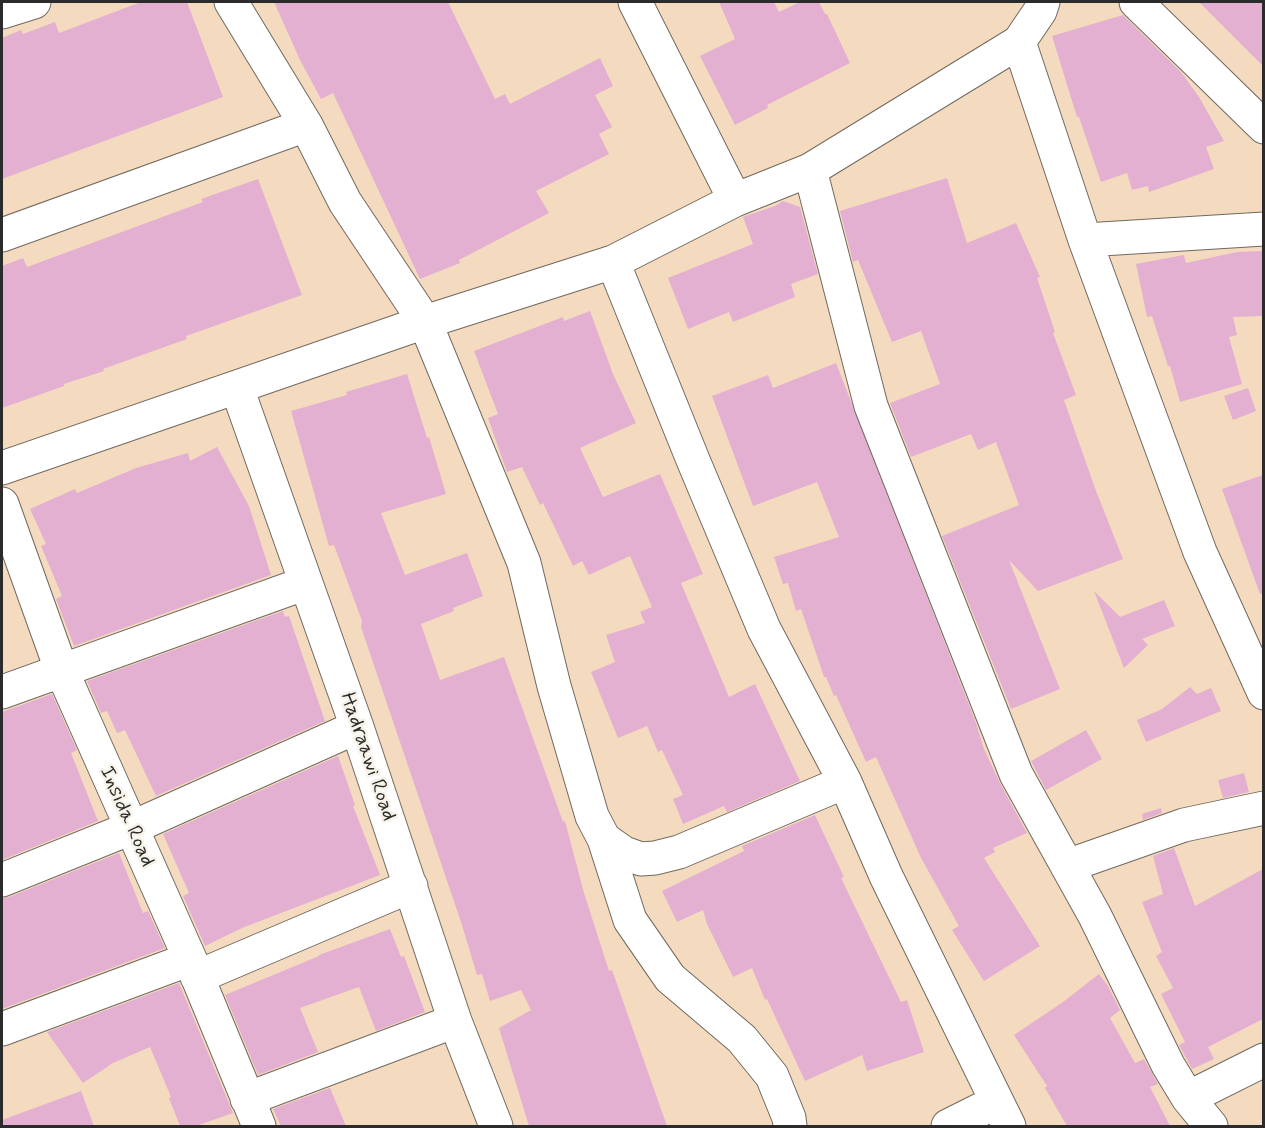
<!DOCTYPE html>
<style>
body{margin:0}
#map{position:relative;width:1265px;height:1128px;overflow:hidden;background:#f4dbbf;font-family:Mynerve,sans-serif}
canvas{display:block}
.frame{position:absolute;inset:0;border:3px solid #2b2b2b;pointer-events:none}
</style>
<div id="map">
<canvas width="1265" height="1128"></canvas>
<div class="frame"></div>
</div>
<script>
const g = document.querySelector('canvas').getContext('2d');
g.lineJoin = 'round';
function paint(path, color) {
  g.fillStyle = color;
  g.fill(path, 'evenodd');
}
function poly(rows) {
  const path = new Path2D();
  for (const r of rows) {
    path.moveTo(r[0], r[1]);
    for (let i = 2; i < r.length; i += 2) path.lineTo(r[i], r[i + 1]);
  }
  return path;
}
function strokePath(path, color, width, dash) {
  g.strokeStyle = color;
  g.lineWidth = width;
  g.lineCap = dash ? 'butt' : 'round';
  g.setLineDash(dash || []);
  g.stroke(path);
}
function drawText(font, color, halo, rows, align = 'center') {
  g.font = font + ' Mynerve,sans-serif';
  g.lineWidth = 5;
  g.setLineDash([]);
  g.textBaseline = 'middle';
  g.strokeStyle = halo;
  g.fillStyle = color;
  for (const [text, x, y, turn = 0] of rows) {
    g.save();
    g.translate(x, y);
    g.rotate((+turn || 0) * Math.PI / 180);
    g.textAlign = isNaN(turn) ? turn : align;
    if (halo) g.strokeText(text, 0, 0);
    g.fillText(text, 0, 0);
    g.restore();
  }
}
const building = poly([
 [141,2,187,2,223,97,2,179,2,38,21,30,23,34,55,22,59,33],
 [274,2,448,2,495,99,505,94,510,104,600,58,613,86,595,95,612,127,599,134,609,154,536,191,549,213,459,260,460,263,420,279,333,93,321,99,300,60],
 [719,2,774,2,779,12,800,2,819,2,825,14,827,14,850,63,767,105,768,108,735,125,700,56,735,39],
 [1199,2,1263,2,1263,66],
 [1123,15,1181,72,1199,97,1224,141,1206,147,1214,169,1149,192,1148,186,1132,190,1127,173,1101,182,1079,117,1077,117,1052,36],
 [947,178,967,243,1016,223,1040,277,1037,278,1055,332,1053,333,1076,395,1064,400,1096,491,1123,559,1038,591,1009,560,1060,689,1011,709,942,536,1019,505,996,442,978,450,971,434,911,457,890,403,940,384,921,331,892,342,858,260,853,262,840,211],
 [258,179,302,295,186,336,187,339,103,369,104,371,64,384,64,386,2,408,2,266,23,258,27,267,203,202,201,199],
 [783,201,800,207,818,274,791,284,795,297,733,322,729,312,688,329,668,278,753,244,743,217,775,206],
 [1263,251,1263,316,1233,317,1237,335,1229,337,1242,384,1180,402,1170,366,1168,366,1152,316,1147,317,1136,264,1184,255,1186,263,1237,252],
 [590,311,613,374,636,423,580,448,603,497,660,474,703,574,681,583,729,697,755,684,800,781,727,812,724,806,683,824,673,799,683,795,662,750,658,752,647,726,618,738,591,672,615,662,606,635,645,623,640,612,652,607,630,556,589,575,582,561,573,566,543,503,540,505,522,467,507,472,488,418,498,414,474,351,563,317,564,321],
 [836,363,976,723,984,749,1000,783,1027,833,993,848,995,852,984,858,1040,946,984,981,952,930,959,926,921,858,876,757,866,762,836,695,834,696,826,677,824,677,801,609,796,611,788,583,783,584,774,557,839,537,817,482,753,506,712,396,768,375,773,388],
 [407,374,427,438,429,437,446,494,381,513,405,575,467,553,483,596,453,608,454,611,421,624,440,680,504,657,563,822,565,821,584,893,609,971,612,970,667,1126,529,1126,499,1028,531,1010,521,990,490,1001,482,974,477,975,462,925,361,627,362,621,334,545,329,546,291,411,347,395,346,392],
 [1248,388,1256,411,1233,420,1224,396],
 [217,447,249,506,271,575,74,646,56,599,62,596,41,546,46,544,30,509,75,489,77,493,136,468,188,453,190,461],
 [1263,475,1263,593,1260,594,1222,489],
 [1094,591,1120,617,1164,600,1175,626,1142,639,1148,645,1124,668],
 [283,611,285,617,289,616,325,721,156,796,125,730,117,733,107,711,101,713,87,681],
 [1190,687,1197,694,1211,688,1221,711,1146,742,1137,720,1162,709],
 [52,694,77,750,71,753,98,821,2,860,2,712],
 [1086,730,1102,759,1046,790,1031,761],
 [338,756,355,805,353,806,380,875,242,928,205,946,183,896,189,893,163,834],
 [1244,773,1249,792,1223,798,1218,780],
 [1161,808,1162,813,1143,820,1142,814],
 [815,815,844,877,841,878,901,1002,907,1000,924,1052,867,1071,862,1055,805,1081,767,999,765,1000,752,968,733,977,707,924,703,910,677,922,662,891,744,851,742,846],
 [1174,848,1195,906,1263,869,1263,1019,1208,1047,1214,1059,1192,1069,1179,1045,1185,1042,1161,994,1173,988,1156,956,1162,952,1142,902,1163,894,1153,856],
 [119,853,143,913,148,911,165,948,2,1009,2,898,9,897],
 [390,929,401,957,404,956,425,1012,376,1031,359,987,300,1008,318,1052,258,1075,225,995,319,956,319,955],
 [1099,974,1108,986,1120,1010,1110,1018,1135,1063,1144,1059,1158,1084,1150,1087,1170,1126,1067,1126,1045,1088,1047,1086,1014,1035,1063,1002],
 [179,983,233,1113,196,1126,180,1126,169,1098,171,1097,150,1047,113,1063,83,1083,47,1032],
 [330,1088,346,1126,281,1126,273,1109],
 [81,1091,94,1126,2,1126,2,1120]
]);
const minor = poly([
 [231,2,306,125,345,202,425,322,524,563,554,686,592,816,604,839,624,853,641,859,655,858,679,852,845,782],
 [635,2,735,200],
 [1136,2,1264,127],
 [2,12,34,2],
 [1019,42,1085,240,1200,552,1264,693],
 [810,170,871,406,1016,774,1095,916,1168,1065,1188,1098,1211,1126],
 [2,235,306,125],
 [1085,240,1264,229],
 [613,262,693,460,764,629,845,782,886,876,1009,1126],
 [237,388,357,727,455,1021,496,1126],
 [2,468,425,322,613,262,735,200,810,170,1019,42,1040,11,1043,2],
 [2,504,61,669,190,959,259,1126],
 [2,692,306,583],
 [604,839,630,920,670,978,742,1039,772,1076,789,1118,790,1126],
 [1067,866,1184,825,1264,808],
 [2,880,131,828,357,727],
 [197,977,411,886],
 [2,1029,190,959],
 [1188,1098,1264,1060],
 [247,1099,455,1021],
 [948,1126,996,1102]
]);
const streetNames = [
 ["Hadraawi Road",367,757,71],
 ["Insida Road",126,817,66]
];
paint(building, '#e3b0d1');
strokePath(minor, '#71695f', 35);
strokePath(minor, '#fff', 33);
drawText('21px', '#2b2b2b', '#f7f3e8', streetNames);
</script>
